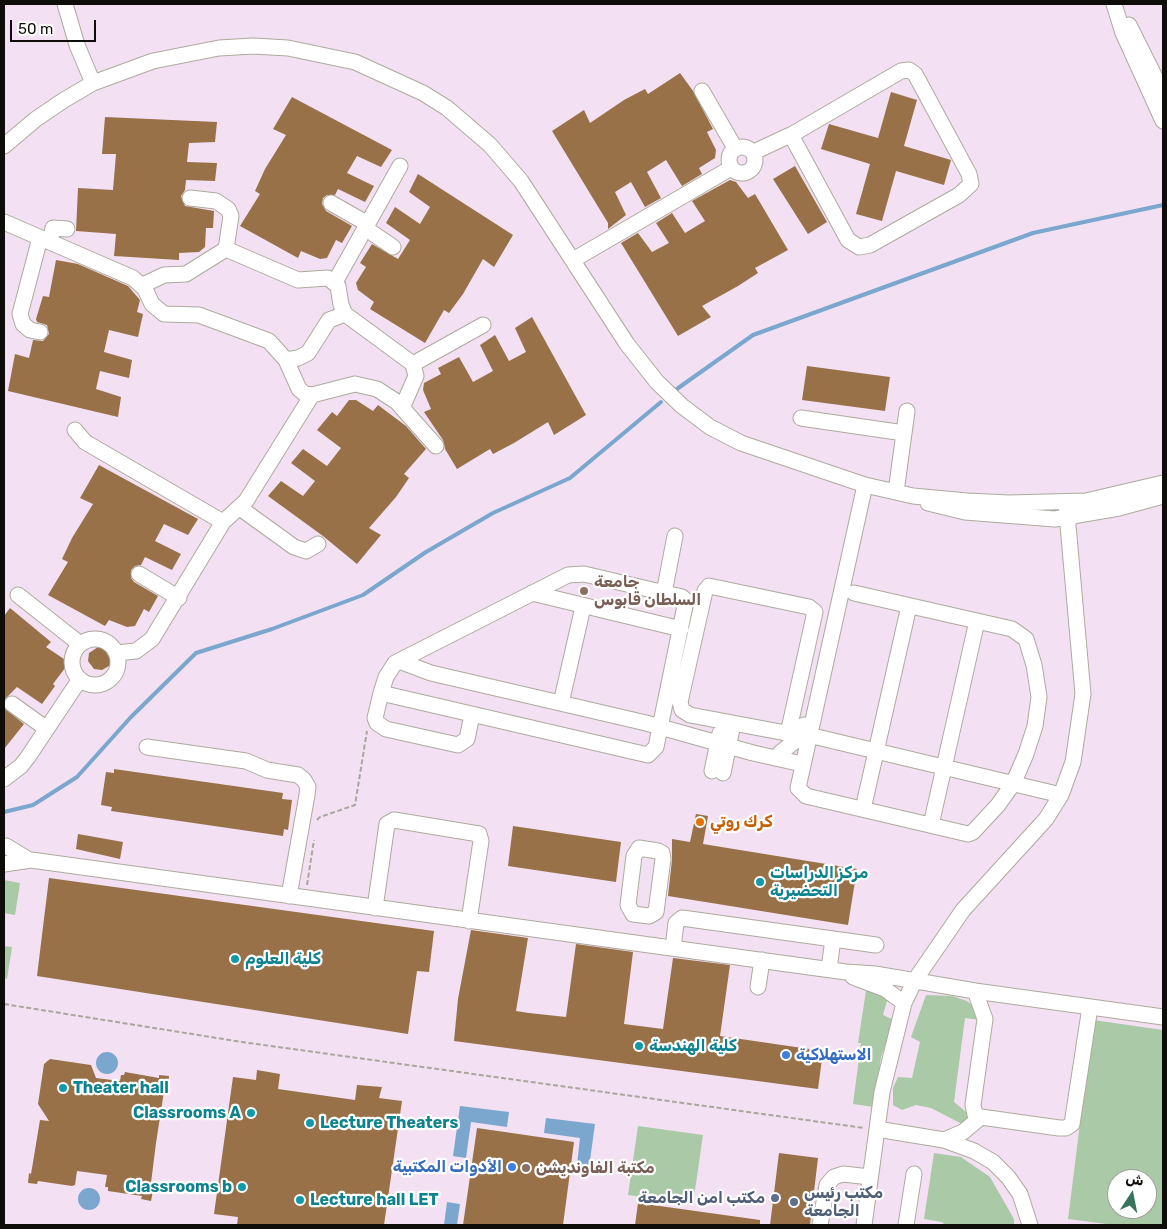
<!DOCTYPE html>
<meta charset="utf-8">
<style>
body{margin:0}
#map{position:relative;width:1167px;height:1229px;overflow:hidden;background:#f5f2e3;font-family:Rubik,"Noto Sans Arabic",sans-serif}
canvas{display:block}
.frame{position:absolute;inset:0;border:5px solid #0e0d09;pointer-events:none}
.north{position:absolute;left:1107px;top:1169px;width:50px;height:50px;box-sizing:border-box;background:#fff;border:1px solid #9f9e9d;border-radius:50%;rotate:11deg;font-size:14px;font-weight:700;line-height:20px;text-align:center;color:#0e0d09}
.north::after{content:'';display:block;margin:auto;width:18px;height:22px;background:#38735d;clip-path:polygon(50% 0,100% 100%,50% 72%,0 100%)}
.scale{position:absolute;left:10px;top:20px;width:86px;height:22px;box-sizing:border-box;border:2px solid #0e0d09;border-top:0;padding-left:6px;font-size:15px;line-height:18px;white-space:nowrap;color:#0e0d09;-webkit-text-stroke:4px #fff;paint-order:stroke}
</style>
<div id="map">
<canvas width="1167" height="1229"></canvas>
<div class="frame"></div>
<div class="north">ش</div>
<div class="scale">50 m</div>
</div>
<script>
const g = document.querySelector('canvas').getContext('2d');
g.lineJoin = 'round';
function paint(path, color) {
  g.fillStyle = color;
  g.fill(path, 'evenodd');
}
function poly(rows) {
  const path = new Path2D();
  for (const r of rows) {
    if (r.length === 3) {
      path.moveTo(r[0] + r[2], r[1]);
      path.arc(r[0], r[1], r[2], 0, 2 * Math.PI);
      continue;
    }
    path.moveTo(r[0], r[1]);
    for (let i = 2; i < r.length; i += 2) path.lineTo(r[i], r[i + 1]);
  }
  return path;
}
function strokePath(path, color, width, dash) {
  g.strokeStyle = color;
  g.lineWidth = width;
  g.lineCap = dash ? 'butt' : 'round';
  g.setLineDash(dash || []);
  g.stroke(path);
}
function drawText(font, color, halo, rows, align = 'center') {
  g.font = font + ' Rubik,"Noto Sans Arabic",sans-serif';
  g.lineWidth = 4.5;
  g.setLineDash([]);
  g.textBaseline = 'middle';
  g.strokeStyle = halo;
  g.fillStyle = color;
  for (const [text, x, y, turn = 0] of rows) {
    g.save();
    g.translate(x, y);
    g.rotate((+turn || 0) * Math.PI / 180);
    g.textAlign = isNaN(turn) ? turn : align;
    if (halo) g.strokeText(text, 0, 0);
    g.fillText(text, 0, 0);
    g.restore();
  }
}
const education = poly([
 [4,4,1163,4,1163,1225,4,1225],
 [1117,1179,1147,1179,1147,1209,1117,1209]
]);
const green = poly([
 [4,880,20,883,15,915,4,913],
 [4,946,12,947,7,979,4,978],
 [867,984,889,994,883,1015,894,1020,881,1057,874,1107,853,1104,861,1043,858,1043],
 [926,995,952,996,967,1001,975,1008,980,1020,965,1018,954,1102,971,1116,962,1124,931,1108,916,1105,902,1110,893,1105,893,1088,898,1077,912,1078,920,1042,911,1037],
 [1093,1020,1163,1030,1163,1225,1114,1225,1068,1219],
 [1117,1179,1147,1179,1147,1209,1117,1209],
 [638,1126,703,1135,693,1204,628,1195],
 [934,1153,961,1157,990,1177,1014,1219,1014,1225,945,1225,942,1222,924,1219]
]);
const water = poly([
 [107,1063,11],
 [460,1106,509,1112,507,1127,471,1122,466,1158,453,1156],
 [546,1118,595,1124,588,1175,576,1173,580,1138,544,1133],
 [89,1199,11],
 [447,1202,460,1204,457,1225,444,1225]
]);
const stream = poly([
 [674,391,753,335,1033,233,1163,205],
 [4,812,33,805,77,777,131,717,196,653,272,629,363,595,426,552,493,513,570,478,661,402]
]);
const building = poly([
 [680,73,693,91,713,129,707,132,716,150,715,158,699,168,702,174,682,186,666,160,647,172,661,198,645,207,631,182,615,192,626,215,608,229,608,223,552,131,584,110,590,123,624,100,645,89,648,94],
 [891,92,917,100,904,146,951,160,944,185,896,171,882,221,856,214,870,164,821,149,829,124,878,138],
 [292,97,392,150,381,167,357,156,347,173,374,186,365,202,338,189,335,195,327,195,323,198,322,204,326,211,352,226,342,243,336,240,327,258,320,259,301,251,298,258,240,226,260,194,255,191,265,169,286,135,273,129],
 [105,117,217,122,215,142,189,143,187,162,217,163,215,181,186,180,185,190,181,196,185,206,214,211,213,228,206,228,205,247,199,252,179,253,179,260,114,256,116,234,76,231,78,188,113,190,116,154,102,154],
 [795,166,827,222,808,234,773,179],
 [418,174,513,235,494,267,483,259,463,294,449,313,444,310,425,343,370,309,374,302,358,290,356,283,366,267,360,263,372,244,398,259,410,240,386,223,395,207,420,224,430,207,409,192],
 [730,180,736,182,748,198,755,194,788,250,755,268,758,273,738,286,702,306,711,317,678,336,621,243,638,233,652,252,669,243,656,223,672,213,685,233,705,221,692,201],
 [56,260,78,264,128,286,140,300,137,312,143,314,138,337,109,330,104,352,132,360,129,378,100,371,96,389,121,397,118,417,8,391,15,354,29,358,33,340,43,341,49,334,47,325,37,322,36,319,43,296,49,297],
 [532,317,586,415,554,435,548,422,514,443,493,454,490,449,457,469,445,449,443,440,424,412,431,409,423,390,424,383,441,374,438,368,459,357,473,382,493,371,480,345,495,335,509,361,526,352,515,328],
 [807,366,890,377,885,411,802,400],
 [349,400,356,400,373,411,378,405,406,426,426,449,404,474,409,478,396,497,369,528,381,535,357,564,323,536,268,496,281,481,303,496,315,481,291,463,303,449,327,466,341,448,317,430,332,412,337,416],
 [99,465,198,519,188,535,164,524,155,541,181,554,172,570,145,557,141,565,135,566,131,570,131,578,134,582,158,596,149,612,144,609,135,626,127,627,109,620,105,626,48,595,68,562,62,559,72,538,93,504,80,498],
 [10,608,51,642,46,647,64,659,65,668,53,684,55,686,42,704,17,687,4,700,4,616],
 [98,647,107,649,107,654,112,661,109,666,102,670,94,669,88,661,89,653],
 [4,708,24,724,4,749],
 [114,769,283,793,282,799,292,800,288,830,284,829,283,836,111,811,112,807,101,805,106,772,114,773],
 [696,814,708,816,703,844,857,869,848,925,668,896,672,860,672,839,690,842],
 [513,826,621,842,616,882,508,866],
 [78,834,123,842,120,859,76,849],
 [49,878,434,931,429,972,417,971,408,1034,37,976],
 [471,930,528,938,516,1011,529,1013,566,1017,576,944,633,952,624,1024,663,1029,673,958,730,965,720,1036,823,1051,818,1089,454,1041,458,999],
 [50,1059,91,1065,96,1078,120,1081,121,1075,124,1075,125,1072,159,1078,159,1075,169,1076,168,1085,165,1085,156,1143,150,1191,153,1191,151,1201,141,1199,142,1196,108,1191,108,1187,105,1187,107,1175,77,1171,75,1185,72,1186,38,1181,37,1184,28,1183,29,1173,31,1174,40,1120,49,1121,38,1104,44,1064],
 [257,1070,280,1074,278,1089,355,1100,357,1085,382,1087,379,1098,402,1101,384,1225,237,1225,238,1217,214,1214,233,1077,256,1080],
 [477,1128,574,1142,563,1225,463,1225],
 [779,1153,818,1158,810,1225,770,1225],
 [638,1203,760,1220,760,1225,635,1225]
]);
const path = poly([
 [317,820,320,817,355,805,367,731],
 [307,885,314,840],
 [4,1004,242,1042,864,1128]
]);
const minor = poly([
 [65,4,77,45,93,83],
 [1114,4,1123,33,1163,121],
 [1129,25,1163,93],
 [702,91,735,148],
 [4,146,36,119,64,100,93,83,153,61,219,48,253,46,288,48,355,62,423,93,447,108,490,145,521,181,627,344,657,382,682,406,710,427,741,443,865,485,913,496,967,501,1009,503,1086,501,1163,483],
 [742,160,13],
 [754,152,786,137,791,135,901,71,909,70,915,74,969,174,971,184,959,195,870,245,859,247,848,240,791,135],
 [190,198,216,201,228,209,231,216,226,249],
 [331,203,368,224],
 [4,222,133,278,145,289,152,304,164,314,199,315,269,341,286,360,299,389,305,394,312,395,355,384,377,389,397,402,436,446],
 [365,228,393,247],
 [40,238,20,314,23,324,30,330,40,332],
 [50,242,53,228,67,229],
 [573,260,731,168],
 [335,282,400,166],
 [143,285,164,275,186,274,226,249,298,280,328,278,338,286,341,305,345,314,413,364,416,376,402,408],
 [286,360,298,358,308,353,329,320,345,314],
 [413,364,483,325],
 [801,418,904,433],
 [75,430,85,442,223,522],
 [896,492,907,411],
 [928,503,965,512,1055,519,1119,508,1163,496],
 [240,508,294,547,306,551,318,544],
 [139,574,179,598],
 [709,586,809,607,815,612,789,729,786,733,690,715,682,710,680,702,705,591,709,586],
 [532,593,681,629],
 [664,593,675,536],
 [854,593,1012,629,1026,639,1034,665,1039,697,1035,726,1026,754,1013,784,998,805,973,832,968,834,806,796,798,788,865,485],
 [18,595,80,644],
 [95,662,23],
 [116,653,136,651,152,639,223,522,246,501,312,395],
 [399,661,431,673,646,723,753,753,802,764],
 [381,693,648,755,656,747,686,601,682,597,584,574,568,575,395,663,386,677,381,693,375,718,377,723,386,729,458,745,467,739,472,715],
 [561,703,583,607],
 [12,704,47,729],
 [800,733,1061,795],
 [147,747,246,761,267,770,298,775,304,780,308,787,307,795,289,896],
 [780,753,794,742,804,725],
 [712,771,720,733],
 [723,773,733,724],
 [4,779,21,766,28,757,80,679],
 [863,809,909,606],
 [931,825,977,621],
 [6,846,29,860],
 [639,848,658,851,662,853,663,859,656,912,649,916,633,914,628,905,634,856,639,848],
 [4,864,31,860,846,972,875,974,975,991,1163,1017],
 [375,908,387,824,394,820,479,834,481,841,469,921],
 [673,948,676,923,682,918,876,945],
 [829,969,833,939],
 [853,977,885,989,904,1003],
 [758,987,762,960],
 [975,991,985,1019,973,1105,976,1119],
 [877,1129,944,1140,974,1151,993,1162,1008,1177,1020,1194,1030,1225],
 [944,1140,963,1132,981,1117,1059,1128,1066,1128,1072,1124,1090,1007],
 [820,1225,827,1185,834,1177,843,1174,870,1177],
 [864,1225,882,1092,904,1003,915,980,963,910,1046,819,1061,795,1073,762,1083,694,1066,503],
 [906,1225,914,1174]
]);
const markers = [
 [584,591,5,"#8d6e63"],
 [700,822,5,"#e8710a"],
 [760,882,5,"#0f9aa8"],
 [235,959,5,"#0f9aa8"],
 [639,1046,5,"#0f9aa8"],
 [786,1055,5,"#3f7fe0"],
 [63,1088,5,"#0f9aa8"],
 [251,1113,5,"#0f9aa8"],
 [310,1123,5,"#0f9aa8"],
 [512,1167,5,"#3f7fe0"],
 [526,1168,5,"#8d6e63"],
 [242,1187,5,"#0f9aa8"],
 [775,1198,5,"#5c6f8a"],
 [300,1200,5,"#0f9aa8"],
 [794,1202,5,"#5c6f8a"]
];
const educationNames = [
 ["جامعة",594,582],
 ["السلطان قابوس",594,600],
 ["مكتبة الفاونديشن",536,1168]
];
const foodNames = [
 ["كرك روتي",710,822]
];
const cultureNames = [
 ["مركز الدراسات",770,873],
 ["التحضيرية",770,891],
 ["كلية العلوم",245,959],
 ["كلية الهندسة",649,1046],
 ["Theater hall",73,1088],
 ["Classrooms A",241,1113,"right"],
 ["Lecture Theaters",320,1123],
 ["Classrooms b",232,1187,"right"],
 ["Lecture hall LET",310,1200]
];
const shopNames = [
 ["الاستهلاكية",796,1055],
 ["الأدوات المكتبية",502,1167,"right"]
];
const serviceNames = [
 ["مكتب رئيس",804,1193],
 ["الجامعة",804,1211],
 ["مكتب امن الجامعة",765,1198,"right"]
];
paint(education, '#f3e1f3');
paint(green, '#aac9a7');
paint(water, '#7ba6ce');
strokePath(stream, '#7ba6ce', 4);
paint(building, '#987148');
strokePath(minor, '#adaa9c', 17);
strokePath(path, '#a9a79c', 2, [5, 2.5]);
strokePath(minor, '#fff', 15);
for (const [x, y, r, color] of markers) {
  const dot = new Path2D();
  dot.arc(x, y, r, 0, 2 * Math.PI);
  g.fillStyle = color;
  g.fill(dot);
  strokePath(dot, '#fff', 2);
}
drawText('bold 16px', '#785e54', '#fff', educationNames, 'left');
drawText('bold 16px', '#c56008', '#fff', foodNames, 'left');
drawText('bold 16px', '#0d838f', '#fff', cultureNames, 'left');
drawText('bold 16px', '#366cbe', '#fff', shopNames, 'left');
drawText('bold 16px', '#4e5e75', '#fff', serviceNames, 'left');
</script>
